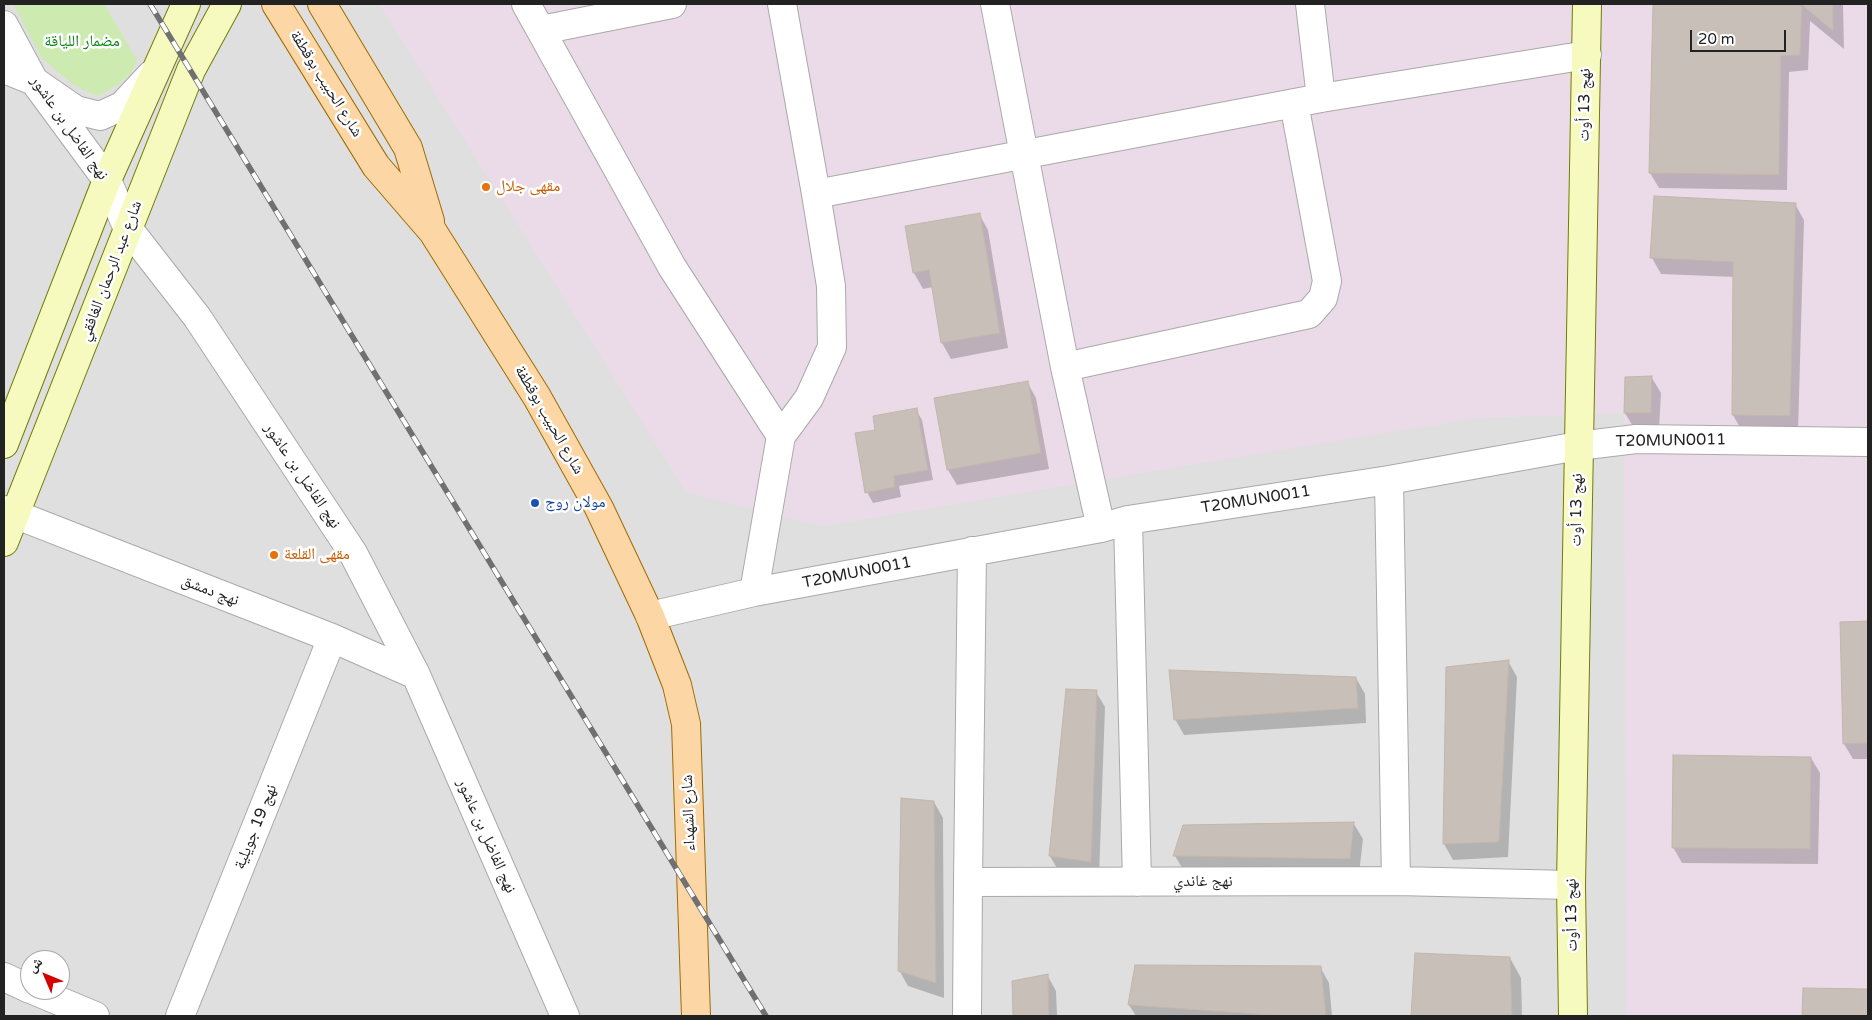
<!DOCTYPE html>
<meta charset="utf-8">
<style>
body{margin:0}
#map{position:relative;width:1872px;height:1020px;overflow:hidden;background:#f2efe9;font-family:"Varela Round","Noto Naskh Arabic",sans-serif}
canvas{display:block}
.frame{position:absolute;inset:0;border:5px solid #222;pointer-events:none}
.north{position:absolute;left:20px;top:950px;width:50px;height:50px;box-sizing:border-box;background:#fff;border:1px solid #a7a7a7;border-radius:50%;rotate:315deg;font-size:14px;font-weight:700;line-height:20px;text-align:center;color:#222}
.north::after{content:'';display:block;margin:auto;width:18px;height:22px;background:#d40000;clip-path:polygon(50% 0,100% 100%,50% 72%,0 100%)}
.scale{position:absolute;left:1690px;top:30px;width:96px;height:22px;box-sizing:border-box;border:2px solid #222;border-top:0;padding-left:6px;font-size:15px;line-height:18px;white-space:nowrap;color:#222;-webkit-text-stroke:4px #fff;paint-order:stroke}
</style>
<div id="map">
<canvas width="1872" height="1020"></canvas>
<div class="frame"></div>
<div class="north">ش</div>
<div class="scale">20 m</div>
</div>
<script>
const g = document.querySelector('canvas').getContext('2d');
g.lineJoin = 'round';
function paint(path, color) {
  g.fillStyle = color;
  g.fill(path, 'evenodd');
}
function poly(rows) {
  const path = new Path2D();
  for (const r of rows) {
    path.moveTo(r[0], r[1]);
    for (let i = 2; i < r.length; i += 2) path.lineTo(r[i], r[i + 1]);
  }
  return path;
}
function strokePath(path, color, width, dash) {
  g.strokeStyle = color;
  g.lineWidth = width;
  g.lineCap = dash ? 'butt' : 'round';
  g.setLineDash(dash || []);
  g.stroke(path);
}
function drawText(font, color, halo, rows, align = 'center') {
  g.font = font + ' "Varela Round","Noto Naskh Arabic",sans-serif';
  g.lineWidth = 5;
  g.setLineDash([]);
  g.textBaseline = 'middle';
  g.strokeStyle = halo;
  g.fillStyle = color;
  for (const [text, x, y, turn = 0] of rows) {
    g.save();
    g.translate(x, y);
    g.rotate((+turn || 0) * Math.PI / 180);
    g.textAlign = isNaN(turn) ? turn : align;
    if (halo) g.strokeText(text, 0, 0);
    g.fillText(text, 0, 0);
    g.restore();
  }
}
const residential = poly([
 [4,4,1705,4,1684,1016,4,1016],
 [30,960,60,960,60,990,30,990]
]);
const industrial = poly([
 [379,4,1868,4,1868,1016,1627,1016,1624,413,1476,418,822,526,686,492]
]);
const grass = poly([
 [13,4,104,4,137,60,132,72,118,85,97,96,72,84,42,58]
]);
const shadow = poly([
 [1654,4,1843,4,1844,49,1810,21,1808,70,1789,72,1787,190,1659,188,1650,173],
 [1655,197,1795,204,1804,220,1798,432,1742,431,1733,415,1735,277,1661,274,1652,258],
 [979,214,988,230,1008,348,951,359,942,343,933,287,923,289,914,273,906,227],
 [1652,378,1661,393,1659,429,1634,428,1625,413],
 [1027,382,1036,398,1049,469,957,485,948,470,936,399],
 [916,410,922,420,933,480,899,486,901,497,873,503,867,492],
 [1842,623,1868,623,1868,759,1853,759,1844,744],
 [1508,661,1517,677,1508,857,1453,860,1444,844,1448,669],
 [1356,678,1365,694,1366,723,1184,735,1175,719],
 [1067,690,1096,692,1105,707,1099,877,1059,872,1050,856],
 [1811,758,1820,773,1818,864,1682,863,1673,847],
 [934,802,943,818,944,998,908,986,899,970],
 [1354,824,1363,839,1359,874,1184,871,1175,856],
 [1416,954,1510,958,1521,978,1522,1016,1412,1016],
 [1320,967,1329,983,1332,1016,1136,1016,1129,1005],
 [1047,975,1056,991,1057,1016,1014,1016,1013,982],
 [1804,989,1868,990,1868,1016,1803,1016]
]);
const building = poly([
 [1653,4,1802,5,1800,55,1781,56,1779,175,1649,173,1653,4],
 [1800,4,1833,4,1833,31,1802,5,1800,4],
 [1654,196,1796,203,1790,416,1732,415,1733,262,1650,258,1654,196],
 [980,213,1000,333,941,343,929,270,913,273,905,226,980,213],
 [1652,376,1651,413,1624,413,1625,377,1652,376],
 [1028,381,1041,453,947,470,934,398,1028,381],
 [917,408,928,470,894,476,895,487,865,493,855,433,875,430,873,416,917,408],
 [1868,621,1868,743,1843,744,1840,622,1868,621],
 [1509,660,1499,842,1443,844,1446,667,1509,660],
 [1169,670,1356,677,1358,708,1174,720,1169,670],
 [1066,689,1097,690,1091,862,1049,856,1066,689],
 [1673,755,1811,757,1810,849,1672,848,1673,755],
 [901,798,934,801,936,983,898,971,901,798],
 [1354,822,1350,859,1173,856,1183,825,1354,822],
 [1415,953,1510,957,1512,1016,1411,1016,1415,953],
 [1135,965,1321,966,1326,1016,1284,1016,1128,1005,1135,965],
 [1048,974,1049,1016,1013,1016,1012,981,1048,974],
 [1803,988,1868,989,1868,1016,1802,1016,1803,988]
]);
const street = poly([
 [526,4,672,267,781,436,754,592],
 [782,4,816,194,1321,98,1587,55],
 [995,4,1065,367,1101,528],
 [1310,4,1321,98],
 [4,25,34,81,107,180,127,227,197,317,353,553,416,675,565,1016],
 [541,30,672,4],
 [4,69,34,81,76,110,100,116,122,106,151,75],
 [1065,367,1309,314,1323,298,1327,281,1294,103],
 [781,436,809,398,832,347,831,286,816,194],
 [1389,480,1396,881],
 [4,510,332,638,416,675],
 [1128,520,1137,882],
 [650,616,754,592,1101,528,1128,520,1389,480,1578,446,1636,439,1868,442],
 [968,882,972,551],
 [4,977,30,989],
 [33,990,95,1016],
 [180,1016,332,638],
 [967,1016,968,882,1396,881,1571,885]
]);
const secondary = poly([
 [4,444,107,180,186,4],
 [4,542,191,70,227,4],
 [1573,1016,1571,885,1587,4]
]);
const primary = poly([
 [276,4,376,166,433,232,537,397,599,508,650,616,677,685,686,724,696,1016],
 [322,4,408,148,430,221]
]);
const rail = poly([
 [150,4,766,1016]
]);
const markers = [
 [486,187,5,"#e8710a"],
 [535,503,5,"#1a4fb4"],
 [274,555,5,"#e8710a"]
];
const parkNames = [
 ["مضمار اللياقة",82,42]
];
const streetNames = [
 ["شارع الحبيب بوقطفة",326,84,58],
 ["نهج 13 أوت",1585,105,-89],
 ["نهج الفاضل بن عاشور",69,128,55],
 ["شارع عبد الرحمان الغافقي",111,271,-69],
 ["شارع الحبيب بوقطفة",549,420,60],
 ["T20MUN0011",1671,441,-1],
 ["نهج الفاضل بن عاشور",302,476,56],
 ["T20MUN0011",1256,500,-9],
 ["نهج 13 أوت",1577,510,-89],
 ["T20MUN0011",857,573,-11],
 ["نهج دمشق",210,591,21],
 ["شارع الشهداء",689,813,-92],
 ["نهج 19 جويلية",256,827,-68],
 ["نهج الفاضل بن عاشور",486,836,66],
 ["نهج غاندي",1203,882],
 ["نهج 13 أوت",1572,915,-91]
];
const foodNames = [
 ["مقهى جلال",496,187],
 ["مقهى القلعة",284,555]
];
const transitNames = [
 ["مولان روج",545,503]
];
paint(residential, '#e0dfdf');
paint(industrial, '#ebdbe8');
paint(grass, '#cdebb0');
paint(shadow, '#0003');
paint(building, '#c7bfb8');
strokePath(building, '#c4b6ab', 1);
strokePath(street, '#a9a9a9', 30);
strokePath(secondary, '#707d05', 30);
strokePath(primary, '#a06b00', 30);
strokePath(street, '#fff', 28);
strokePath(secondary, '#f7fabf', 28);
strokePath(primary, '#fcd6a4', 28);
strokePath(rail, '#707070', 5.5);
strokePath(rail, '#fff', 4, [11]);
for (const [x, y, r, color] of markers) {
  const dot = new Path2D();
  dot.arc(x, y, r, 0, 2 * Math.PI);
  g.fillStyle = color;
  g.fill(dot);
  strokePath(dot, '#fff', 2);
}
drawText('16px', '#0c8416', '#fff', parkNames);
drawText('16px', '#222', '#fff', streetNames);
drawText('16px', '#c56008', '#fff', foodNames, 'left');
drawText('16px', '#164399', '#fff', transitNames, 'left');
</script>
